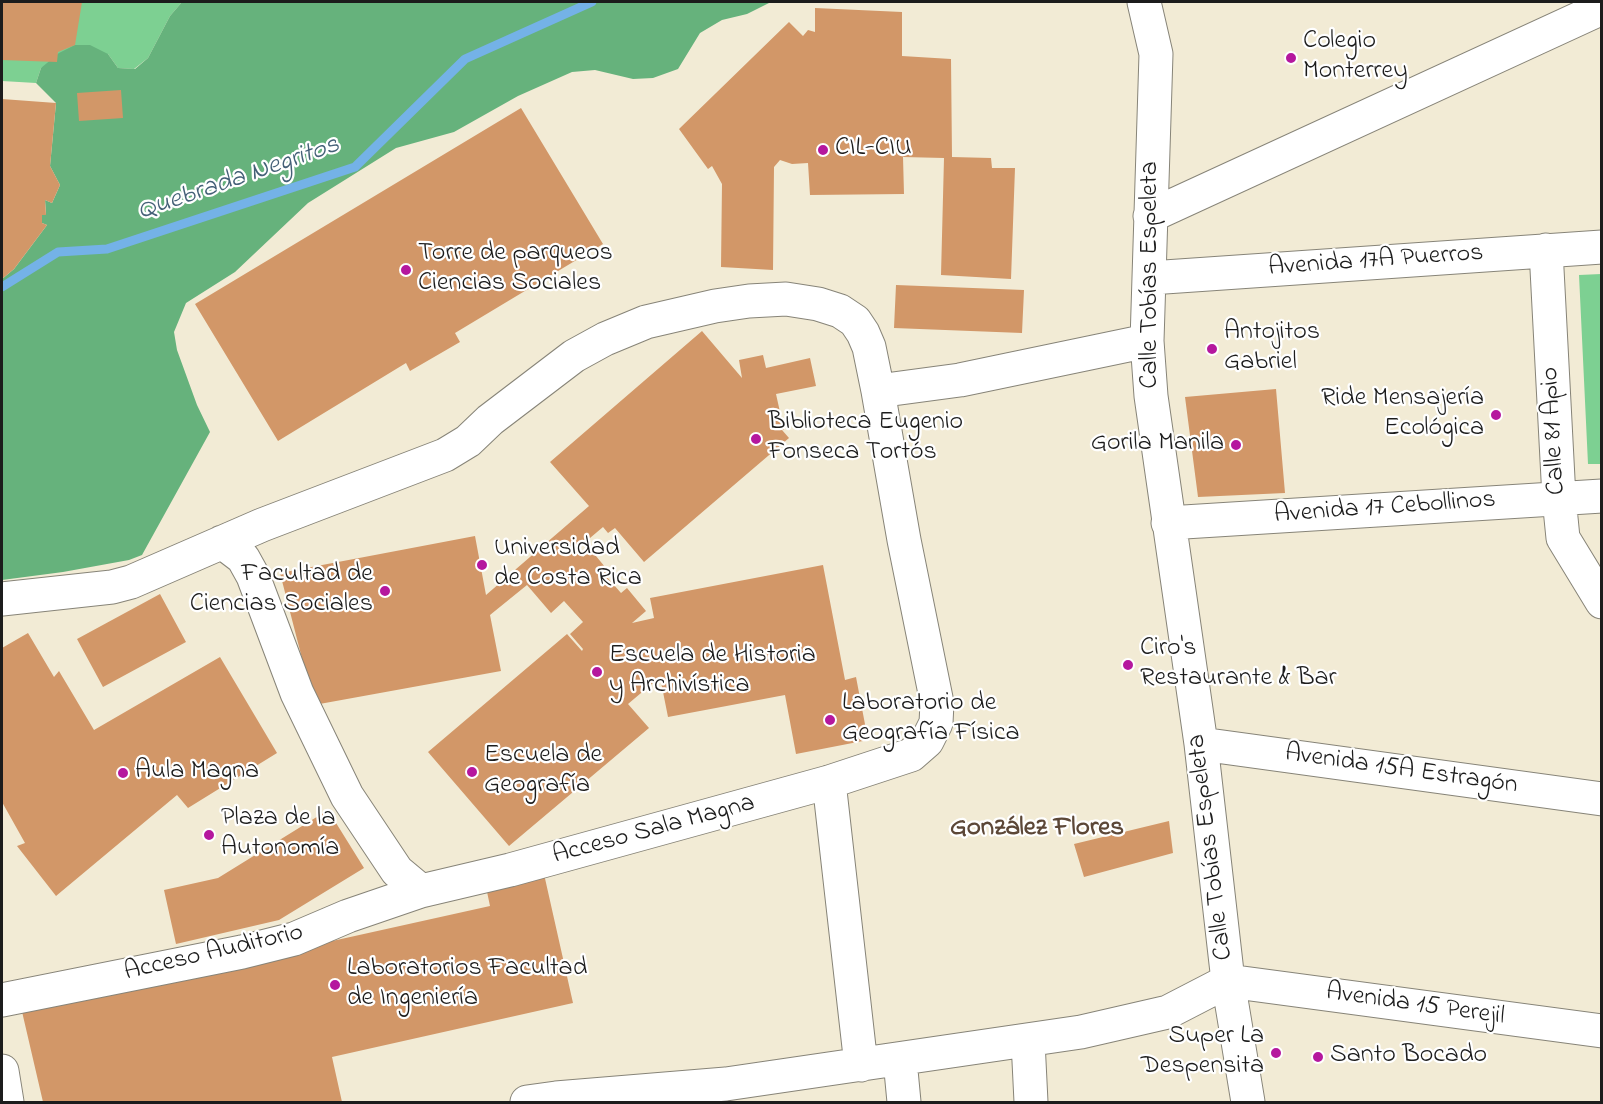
<!DOCTYPE html>
<meta charset="utf-8">
<style>
body{margin:0}
#map{position:relative;width:1603px;height:1104px;overflow:hidden;background:#f2ebd5;font-family:"Indie Flower",sans-serif}
canvas{display:block}
.frame{position:absolute;inset:0;border:3px solid #1c1c1c;pointer-events:none}
</style>
<div id="map">
<canvas width="1603" height="1104"></canvas>
<div class="frame"></div>
</div>
<script>
const g = document.querySelector('canvas').getContext('2d');
g.lineJoin = 'round';
function paint(path, color) {
  g.fillStyle = color;
  g.fill(path, 'evenodd');
}
function poly(rows) {
  const path = new Path2D();
  for (const r of rows) {
    path.moveTo(r[0], r[1]);
    for (let i = 2; i < r.length; i += 2) path.lineTo(r[i], r[i + 1]);
  }
  return path;
}
function strokePath(path, color, width, dash) {
  g.strokeStyle = color;
  g.lineWidth = width;
  g.lineCap = dash ? 'butt' : 'round';
  g.setLineDash(dash || []);
  g.stroke(path);
}
function drawText(font, color, halo, rows, align = 'center') {
  g.font = font + ' "Indie Flower",sans-serif';
  g.lineWidth = 4.5;
  g.setLineDash([]);
  g.textBaseline = 'middle';
  g.strokeStyle = halo;
  g.fillStyle = color;
  for (const [text, x, y, turn = 0] of rows) {
    g.save();
    g.translate(x, y);
    g.rotate((+turn || 0) * Math.PI / 180);
    g.textAlign = isNaN(turn) ? turn : align;
    if (halo) g.strokeText(text, 0, 0);
    g.fillText(text, 0, 0);
    g.restore();
  }
}
const green = poly([
 [2,2,182,2,170,16,148,58,134,69,118,68,108,54,41,68,36,83,2,81],
 [1601,274,1601,464,1588,464,1579,275]
]);
const forest = poly([
 [182,2,771,2,747,14,722,20,700,33,678,69,653,78,633,79,595,70,572,72,518,96,454,132,396,148,308,203,235,272,186,303,174,332,177,350,197,405,210,432,142,555,129,560,63,572,2,580,2,279,14,269,47,225,42,223,42,215,46,214,45,200,52,203,60,185,50,166,56,103,36,83,41,68,59,53,75,45,90,45,108,54,118,68,135,69,148,58,170,16]
]);
const stream = poly([
 [2,287,58,252,107,249,355,167,465,59,592,2]
]);
const building = poly([
 [2,2,82,2,75,45,58,52,57,62,2,60],
 [815,8,902,12,902,56,951,59,952,157,991,158,992,168,1015,168,1011,279,941,275,944,158,903,157,904,194,810,195,808,163,792,164,780,160,774,167,773,270,721,267,722,184,712,166,708,169,679,129,789,22,803,36,808,30,815,32],
 [121,90,123,118,79,121,77,93],
 [2,99,56,103,50,166,60,185,52,203,45,200,46,215,42,215,42,223,47,225,14,269,2,279],
 [521,108,603,244,455,333,460,342,410,371,406,363,278,441,195,304],
 [896,285,1024,290,1022,333,894,328],
 [702,331,742,378,739,360,763,355,766,368,810,358,816,386,776,394,784,430,782,430,789,438,644,562,615,528,608,533,603,527,577,549,583,557,591,550,610,573,606,576,621,593,627,588,646,611,632,623,654,618,650,598,823,565,845,680,856,677,868,740,796,754,785,695,668,717,660,677,628,704,649,728,509,846,428,752,567,634,582,651,583,649,570,634,583,622,564,601,551,613,527,585,490,615,501,671,314,705,280,573,475,536,486,595,589,506,550,462],
 [1276,389,1285,493,1198,497,1185,397],
 [160,594,186,642,103,687,77,639],
 [28,633,54,677,59,671,94,730,220,657,277,753,188,808,177,795,56,896,17,846,25,843,2,802,2,648],
 [328,810,364,868,279,920,176,944,164,890,218,878],
 [1169,821,1173,853,1084,877,1074,844],
 [544,874,573,1003,332,1057,342,1102,43,1102,20,1003,215,967,490,906,486,887]
]);
const minor = poly([
 [1144,2,1156,54,1147,341,1151,396,1201,744,1228,981,1248,1102],
 [1150,216,1602,8],
 [1546,250,1559,498,1563,538,1602,602],
 [1150,278,1602,247],
 [1168,523,1602,496],
 [222,542,243,558,253,576,297,693,347,796,397,871,421,891,510,870,829,782,911,755,927,741,936,723,937,703,904,540,878,391],
 [2,599,112,587,131,582,262,525,445,455,468,441,490,420,574,356,605,339,646,322,715,306,749,301,786,299,818,304,840,311,855,321,863,333,869,347,878,391,960,380,1147,341],
 [1201,744,1602,799],
 [829,782,861,1065],
 [1228,981,1602,1031],
 [2,1000,242,952,294,939,348,916,421,891],
 [1028,1041,1031,1102],
 [900,1060,904,1102],
 [2,1071,7,1102],
 [527,1102,556,1098,726,1084,1081,1032,1168,1012,1228,981]
]);
const markers = [
 [1291,58,6,"#b5179e"],
 [823,150,6,"#b5179e"],
 [406,270,6,"#b5179e"],
 [1212,349,6,"#b5179e"],
 [1496,415,6,"#b5179e"],
 [756,439,6,"#b5179e"],
 [1236,445,6,"#b5179e"],
 [482,565,6,"#b5179e"],
 [385,591,6,"#b5179e"],
 [1128,665,6,"#b5179e"],
 [597,672,6,"#b5179e"],
 [830,720,6,"#b5179e"],
 [472,772,6,"#b5179e"],
 [123,773,6,"#b5179e"],
 [209,835,6,"#b5179e"],
 [335,985,6,"#b5179e"],
 [1276,1053,6,"#b5179e"],
 [1318,1057,6,"#b5179e"]
];
const poiNames = [
 ["Colegio",1303,43],
 ["Monterrey",1303,73],
 ["CIL-CIU",835,150],
 ["Torre de parqueos",418,255],
 ["Ciencias Sociales",418,285],
 ["Antojitos",1224,334],
 ["Gabriel",1224,364],
 ["Ride Mensajería",1484,400,"right"],
 ["Ecológica",1484,430,"right"],
 ["Biblioteca Eugenio",768,424],
 ["Fonseca Tortós",768,454],
 ["Gorila Manila",1224,445,"right"],
 ["Universidad",494,550],
 ["de Costa Rica",494,580],
 ["Facultad de",373,576,"right"],
 ["Ciencias Sociales",373,606,"right"],
 ["Ciro's",1140,650],
 ["Restaurante & Bar",1140,680],
 ["Escuela de Historia",609,657],
 ["y Archivística",609,687],
 ["Laboratorio de",842,705],
 ["Geografía Física",842,735],
 ["Escuela de",484,757],
 ["Geografía",484,787],
 ["Aula Magna",135,773],
 ["Plaza de la",221,820],
 ["Autonomía",221,850],
 ["Laboratorios Facultad",347,970],
 ["de Ingeniería",347,1000],
 ["Super La",1264,1038,"right"],
 ["Despensita",1264,1068,"right"],
 ["Santo Bocado",1330,1057]
];
const streetNames = [
 ["Avenida 17A Puerros",1376,262,-4],
 ["Calle Tobías Espeleta",1152,275,-90],
 ["Calle 81 Apio",1555,431,-93],
 ["Avenida 17 Cebollinos",1385,509,-4],
 ["Avenida 15A Estragón",1401,771,8],
 ["Acceso Sala Magna",654,831,-15],
 ["Calle Tobías Espeleta",1212,847,-97],
 ["Acceso Auditorio",214,954,-13],
 ["Avenida 15 Perejil",1415,1006,8]
];
const waterNames = [
 ["Quebrada Negritos",239,180,-19]
];
const neighbourhoodNames = [
 ["González Flores",1037,830]
];
paint(green, '#7dd092');
paint(forest, '#66b27c');
strokePath(stream, '#74b2e7', 9);
paint(building, '#d29768');
strokePath(minor, '#878478', 35);
strokePath(minor, '#fff', 33);
for (const [x, y, r, color] of markers) {
  const dot = new Path2D();
  dot.arc(x, y, r, 0, 2 * Math.PI);
  g.fillStyle = color;
  g.fill(dot);
  strokePath(dot, '#fff', 2);
}
drawText('26px', '#1c1c1c', '#fff', poiNames, 'left');
drawText('26px', '#1c1c1c', '#fff', streetNames);
drawText('italic 27px', '#446077', '#fff', waterNames);
drawText('bold 27px', '#5c4737', '#fff', neighbourhoodNames);
</script>
